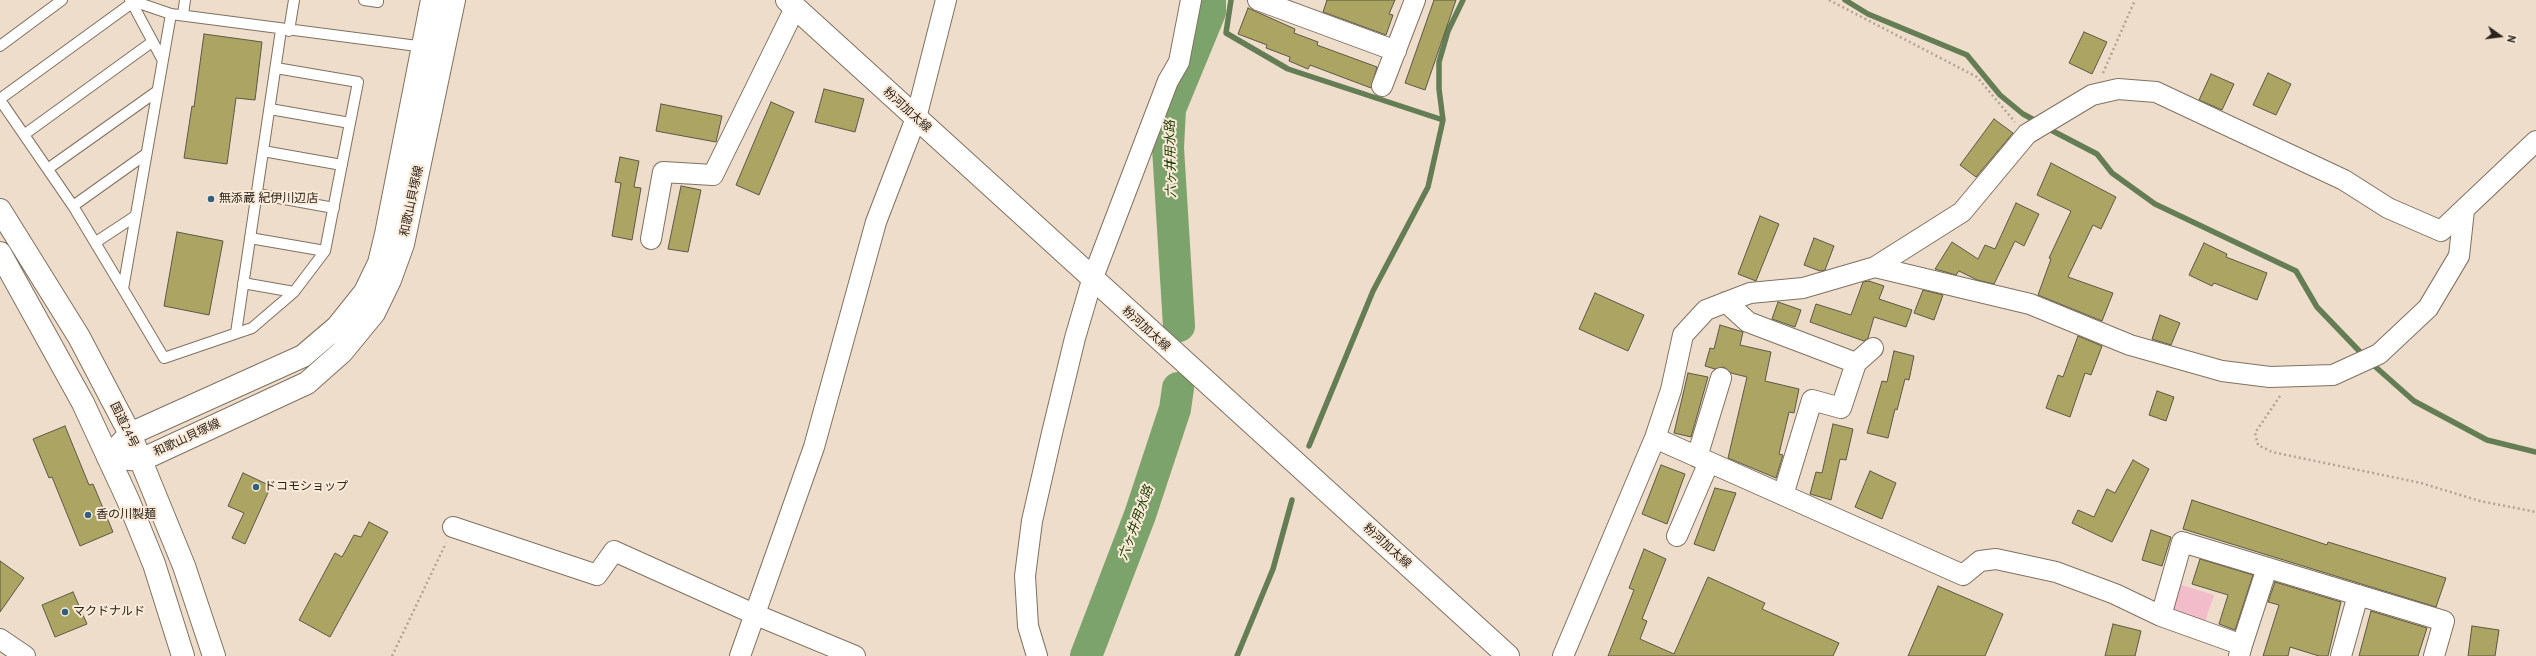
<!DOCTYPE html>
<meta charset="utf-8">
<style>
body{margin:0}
#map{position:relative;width:2536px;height:656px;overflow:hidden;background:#eeddcb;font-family:"PT Sans",sans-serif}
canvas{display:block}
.north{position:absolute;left:2480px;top:16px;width:40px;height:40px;-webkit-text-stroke:3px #fbead8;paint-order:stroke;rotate:104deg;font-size:11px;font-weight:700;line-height:16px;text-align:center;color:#2a241d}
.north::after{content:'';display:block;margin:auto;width:14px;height:18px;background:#2a241d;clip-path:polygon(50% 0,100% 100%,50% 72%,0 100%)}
</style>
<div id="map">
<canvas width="2536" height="656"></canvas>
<div class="north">N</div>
</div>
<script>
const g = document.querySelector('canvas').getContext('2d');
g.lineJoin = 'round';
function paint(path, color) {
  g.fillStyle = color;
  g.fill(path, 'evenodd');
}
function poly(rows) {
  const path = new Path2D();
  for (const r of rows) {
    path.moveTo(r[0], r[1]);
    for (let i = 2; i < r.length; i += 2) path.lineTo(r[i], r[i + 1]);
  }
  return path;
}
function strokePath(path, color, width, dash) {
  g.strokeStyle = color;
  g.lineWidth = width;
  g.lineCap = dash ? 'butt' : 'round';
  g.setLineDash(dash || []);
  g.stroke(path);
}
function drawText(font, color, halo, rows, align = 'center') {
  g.font = font + ' "PT Sans","Noto Sans JP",sans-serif';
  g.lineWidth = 4;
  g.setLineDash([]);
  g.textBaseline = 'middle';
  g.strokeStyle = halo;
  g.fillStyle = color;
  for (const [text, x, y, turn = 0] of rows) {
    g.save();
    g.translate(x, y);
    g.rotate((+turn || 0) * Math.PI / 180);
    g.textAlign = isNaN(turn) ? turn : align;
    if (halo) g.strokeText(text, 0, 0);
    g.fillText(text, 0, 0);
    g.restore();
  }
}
const green = poly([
 [2178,584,2214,595,2204,625,2166,613]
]);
const stream = poly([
 [1231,0,1226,33,1288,69,1443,120],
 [1845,0,1868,14,1967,55,2000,95,2023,114,2038,122],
 [2047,128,2097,154,2112,173,2155,204,2296,271,2317,307,2364,356],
 [2370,362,2414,401,2487,440,2536,452],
 [1309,446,1373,291,1428,187,1443,120,1439,89,1439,62,1448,31,1463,0],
 [1237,656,1273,569,1292,500]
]);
const river = poly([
 [1179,326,1168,148,1170,109,1210,12,1210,0],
 [1086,656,1140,515,1175,409,1178,388]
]);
const building = poly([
 [1327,0,1395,0,1389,14,1393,15,1386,35,1323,12,1327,0],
 [1434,0,1456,0,1425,90,1405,83,1434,0],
 [1248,8,1295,29,1294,33,1318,42,1317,45,1377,67,1371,88,1310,65,1308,69,1289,61,1290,57,1266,48,1267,45,1238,34,1248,8],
 [2084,32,2107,42,2092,74,2069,63,2084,32],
 [204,34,262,42,255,100,236,98,227,164,184,158,192,106,194,107,204,34],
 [2268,73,2291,84,2276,115,2253,105,2268,73],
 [2211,74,2234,84,2222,110,2199,100,2211,74],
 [824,89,864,99,855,132,815,122,824,89],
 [771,102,794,112,759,195,736,185,771,102],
 [661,104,722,116,716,142,656,131,661,104],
 [1994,119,2013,133,1976,177,1960,165,1994,119],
 [620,157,639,161,634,187,641,188,632,240,612,236,621,183,615,182,620,157],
 [2051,163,2116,197,2101,229,2093,225,2068,277,2113,293,2102,321,2038,295,2051,259,2049,258,2071,211,2037,195,2051,163],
 [681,186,701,190,688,252,668,249,681,186],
 [2016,203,2039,214,2024,246,2015,241,1994,284,1977,280,1959,271,1956,275,1935,269,1952,242,1978,259,1985,245,1995,249,2016,203],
 [1760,216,1779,224,1756,281,1738,274,1760,216],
 [177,232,223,241,209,315,164,306,177,232],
 [1814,238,1834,246,1825,270,1820,271,1804,265,1814,238],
 [2204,243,2227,254,2226,257,2267,273,2257,300,2214,283,2212,286,2189,275,2204,243],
 [1869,281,1884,286,1879,299,1912,310,1906,327,1874,317,1868,338,1864,341,1810,322,1816,304,1851,315,1863,282,1869,281],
 [1923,290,1943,295,1934,320,1914,313,1923,290],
 [1595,293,1644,315,1628,351,1579,329,1595,293],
 [1778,302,1801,310,1795,327,1772,319,1778,302],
 [2160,315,2180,323,2171,345,2152,339,2160,315],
 [1720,325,1743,332,1740,345,1771,352,1765,381,1799,389,1794,413,1789,412,1779,454,1783,455,1776,478,1728,458,1747,377,1731,373,1724,367,1715,369,1705,366,1710,348,1714,349,1720,325],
 [2078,336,2102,346,2091,375,2085,373,2070,417,2046,408,2058,375,2063,377,2078,336],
 [1894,351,1914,356,1909,380,1905,379,1897,410,1895,409,1888,438,1867,433,1882,381,1887,382,1894,351],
 [1688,373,1708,377,1691,437,1674,433,1688,373],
 [2157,391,2174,397,2166,421,2149,415,2157,391],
 [1833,424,1853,429,1846,460,1840,459,1831,500,1810,494,1816,472,1822,473,1833,424],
 [65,426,89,485,93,484,113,532,80,546,52,477,49,478,33,439,65,426],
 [2133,460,2149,469,2112,542,2072,523,2078,510,2094,517,2107,489,2115,493,2133,460],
 [1661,465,1685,474,1667,524,1642,514,1661,465],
 [1870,471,1896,483,1882,519,1855,507,1870,471],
 [243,473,271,486,245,544,232,538,244,513,228,506,243,473],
 [1715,488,1736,493,1714,551,1694,544,1715,488],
 [2192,500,2327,545,2328,542,2446,578,2436,607,2183,529,2192,500],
 [369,522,388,532,330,637,299,620,335,553,342,557,354,535,361,537,369,522],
 [2151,530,2171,537,2162,566,2142,560,2151,530],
 [1644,549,1666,559,1642,619,1647,621,1640,639,1674,654,1708,577,1765,603,1762,609,1839,643,1833,656,1608,656,1634,590,1629,588,1644,549],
 [2200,559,2253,575,2235,630,2219,624,2228,595,2192,584,2200,559],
 [0,561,24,578,0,612,0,561],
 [2275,582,2341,602,2328,656,2319,656,2290,647,2288,656,2263,656,2279,605,2268,602,2275,582],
 [1938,586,2003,614,1985,656,1908,656,1938,586],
 [73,592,87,624,55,637,42,605,73,592],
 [2371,611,2427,628,2418,656,2359,656,2371,611],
 [2113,624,2141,631,2135,656,2105,656,2113,624],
 [2472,626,2499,630,2495,656,2468,656,2472,626]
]);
const path = poly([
 [1829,0,1977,77,2015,122],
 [2103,73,2135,0],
 [2280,396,2255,433,2258,445,2272,452,2421,483,2480,501,2536,512],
 [392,656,446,543]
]);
const service = poly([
 [130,0,171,14,425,47],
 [364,0,378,2,378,0],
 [171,14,123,289,164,358,252,328,294,292,325,251,358,82,276,68],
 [183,15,185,0],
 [289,31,294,0],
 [0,46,62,0],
 [0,99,132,3,162,59],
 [0,100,73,206,123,289],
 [270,109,350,123],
 [25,134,152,42],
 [263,151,342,165],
 [49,168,156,92],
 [257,194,334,208],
 [73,206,146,154],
 [250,238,325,251],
 [96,242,134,217],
 [243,283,294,292],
 [236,333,281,30]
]);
const minor = poly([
 [1258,0,1396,51],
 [1382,86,1415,0],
 [651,239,663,172,713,175,795,8],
 [1875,267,2030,304,2130,345,2222,371,2270,377,2333,375,2379,354,2428,308,2459,256,2464,210],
 [1726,302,1748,322,1856,363],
 [1655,438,1963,575,1980,561,1996,559,2056,572,2115,594,2161,616,2242,645,2239,656],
 [1697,457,1721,378],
 [1783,495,1812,400,1841,408,1856,363,1873,348],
 [453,527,597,575,614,551,754,614,855,656],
 [1677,536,1709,462],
 [2161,616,2182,542,2444,621,2434,656],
 [0,639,25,656],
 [2242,645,2267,568],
 [740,656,814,447,876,222,916,118,946,0],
 [1037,656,1028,626,1025,576,1032,521,1052,433,1075,338,1092,280,1168,81,1179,62,1191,0],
 [1563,656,1655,438,1671,390,1683,335,1706,310,1750,293,1803,288,1875,267,1962,212,2027,134,2092,95,2118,89,2156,92,2344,180,2388,208,2441,231,2536,141],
 [2341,656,2358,595]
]);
const primary = poly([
 [787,0,1508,656],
 [108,457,141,460,307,383,342,352,374,313,390,280,403,244,454,0],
 [108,457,130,434,303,356,337,327,365,292,379,263,386,234,432,0]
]);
const trunk = poly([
 [0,210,79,337,130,434,184,566,214,656],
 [0,253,83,403,128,500,154,564,183,656]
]);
const markers = [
 [211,199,4,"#31607f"],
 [256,487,4,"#31607f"],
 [88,515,4,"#31607f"],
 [65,612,4,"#31607f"]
];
const streetNames = [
 ["粉河加太線",907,110,42],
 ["和歌山貝塚線",412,201,-78],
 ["粉河加太線",1146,329,42],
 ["国道24号",124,425,64],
 ["和歌山貝塚線",187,438,-25],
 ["粉河加太線",1387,546,42]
];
const poiNames = [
 ["無添蔵 紀伊川辺店",219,199],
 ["ドコモショップ",264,487],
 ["香の川製麺",96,515],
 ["マクドナルド",73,612]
];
const waterNames = [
 ["六ヶ井用水路",1171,159,-91],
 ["六ヶ井用水路",1136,523,-70]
];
paint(green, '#f2bccb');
strokePath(stream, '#647d55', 5.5);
strokePath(river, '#7da36d', 32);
paint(building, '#aba463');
strokePath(building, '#5b5946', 1);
strokePath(service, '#807161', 12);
strokePath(minor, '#807161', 22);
strokePath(primary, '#807161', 24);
strokePath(trunk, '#807161', 24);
strokePath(path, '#b1a495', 2.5, [2, 3]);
strokePath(service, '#fff', 10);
strokePath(minor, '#fff', 20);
strokePath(primary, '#fff', 22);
strokePath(trunk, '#fff', 22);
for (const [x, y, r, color] of markers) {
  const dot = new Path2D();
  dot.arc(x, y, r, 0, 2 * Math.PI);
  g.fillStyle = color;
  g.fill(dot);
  strokePath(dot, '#fbead8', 1.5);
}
drawText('12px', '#2a241d', '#fbead8', streetNames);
drawText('12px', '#2a241d', '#fbead8', poiNames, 'left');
drawText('italic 13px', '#1b3f05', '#fbead8', waterNames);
</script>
